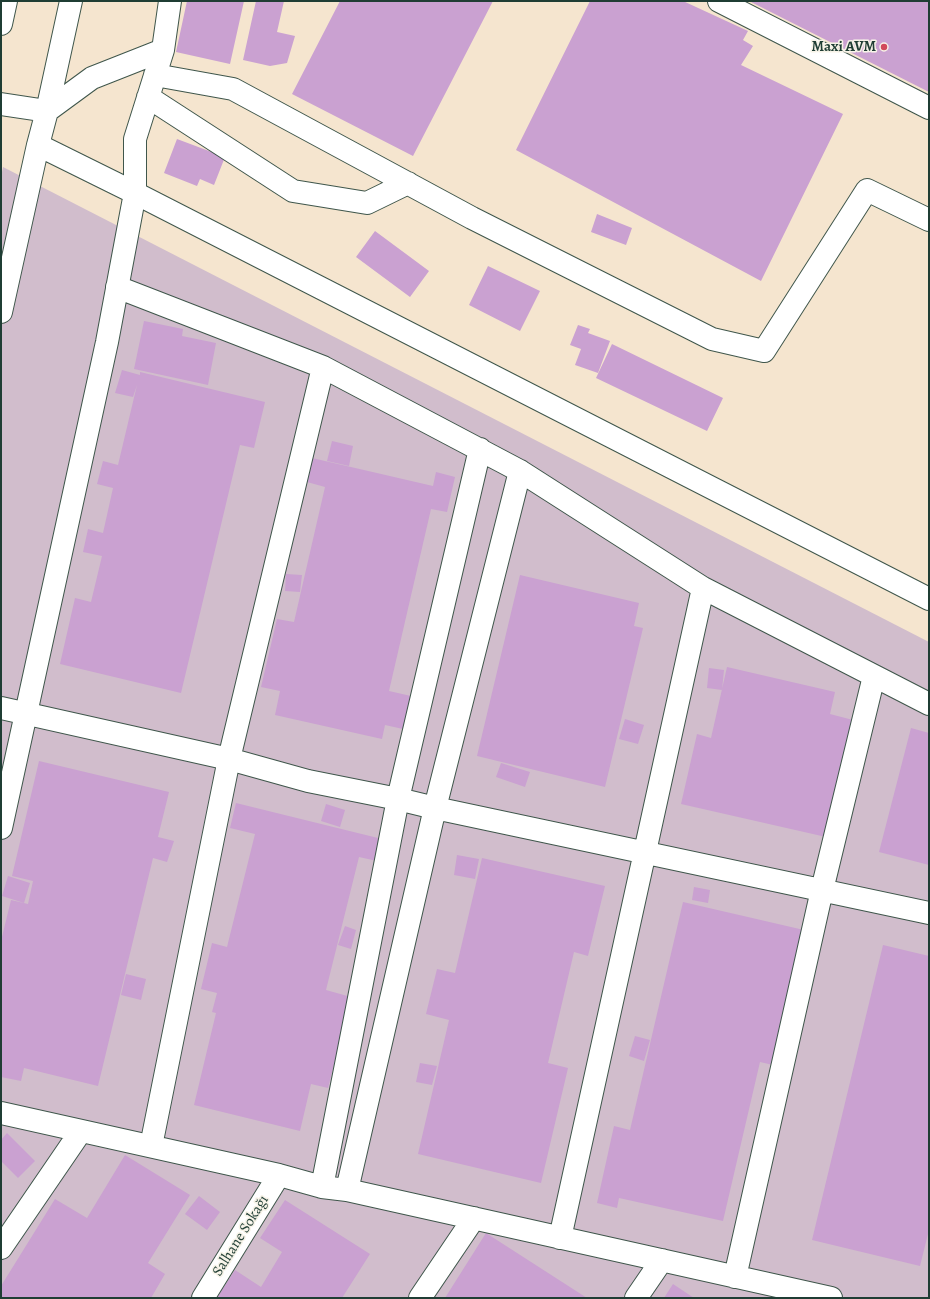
<!DOCTYPE html>
<meta charset="utf-8">
<style>
body{margin:0}
#map{position:relative;width:930px;height:1299px;overflow:hidden;background:#f5e5cf;font-family:Alegreya,serif}
canvas{display:block}
.frame{position:absolute;inset:0;border:2px solid #1f3d34;pointer-events:none}
</style>
<div id="map">
<canvas width="930" height="1299"></canvas>
<div class="frame"></div>
</div>
<script>
const g = document.querySelector('canvas').getContext('2d');
g.lineJoin = 'round';
function paint(path, color) {
  g.fillStyle = color;
  g.fill(path, 'evenodd');
}
function poly(rows) {
  const path = new Path2D();
  for (const r of rows) {
    path.moveTo(r[0], r[1]);
    for (let i = 2; i < r.length; i += 2) path.lineTo(r[i], r[i + 1]);
  }
  return path;
}
function strokePath(path, color, width, dash) {
  g.strokeStyle = color;
  g.lineWidth = width;
  g.lineCap = dash ? 'butt' : 'round';
  g.setLineDash(dash || []);
  g.stroke(path);
}
function drawText(font, color, halo, rows, align = 'center') {
  g.font = font + ' Alegreya,serif';
  g.lineWidth = 3;
  g.setLineDash([]);
  g.textBaseline = 'middle';
  g.strokeStyle = halo;
  g.fillStyle = color;
  for (const [text, x, y, turn = 0] of rows) {
    g.save();
    g.translate(x, y);
    g.rotate((+turn || 0) * Math.PI / 180);
    g.textAlign = isNaN(turn) ? turn : align;
    if (halo) g.strokeText(text, 0, 0);
    g.fillText(text, 0, 0);
    g.restore();
  }
}
const industrial = poly([
 [3,167,929,642,929,1298,1,1298,1,177]
]);
const building = poly([
 [187,1,244,1,230,64,176,52],
 [256,1,284,1,277,32,295,36,287,63,270,66,243,60],
 [340,1,493,1,413,156,292,94],
 [590,1,683,1,748,31,743,40,753,46,741,65,843,114,761,281,516,150],
 [749,1,929,1,929,92],
 [177,139,225,157,214,185,200,179,197,186,164,173],
 [597,214,632,228,626,245,591,232],
 [375,231,429,271,410,297,356,257],
 [488,266,540,291,520,331,469,305],
 [144,321,183,329,182,336,216,343,208,385,134,369],
 [578,325,590,329,588,333,610,341,598,373,575,365,581,349,570,345],
 [612,344,723,398,707,431,596,378],
 [122,370,140,375,140,372,265,402,254,448,240,445,181,693,60,664,75,598,91,602,102,556,83,552,88,529,103,533,113,488,97,484,103,461,118,465,137,385,133,397,115,393],
 [332,441,353,446,349,466,327,461],
 [312,458,433,486,436,472,455,477,447,512,431,509,389,691,411,696,403,729,385,725,382,739,275,715,280,691,261,687,277,619,294,622,325,487,307,482],
 [286,574,302,575,300,592,285,591],
 [520,575,639,603,634,626,643,628,605,787,477,756],
 [727,667,835,692,830,714,853,720,826,837,681,804,697,734,711,738],
 [709,668,724,670,722,690,707,688],
 [625,719,644,725,638,744,619,739],
 [911,728,929,733,929,865,879,852],
 [39,761,169,792,158,837,174,841,167,862,153,858,98,1086,24,1068,21,1081,1,1077,1,941,11,900,28,904,33,881,12,876],
 [501,763,530,772,525,787,496,777],
 [236,803,382,839,377,861,359,857,326,990,351,997,328,1088,311,1084,300,1131,194,1105,216,1013,212,1012,217,993,201,989,212,943,227,947,255,834,230,828],
 [326,804,345,810,340,827,321,821],
 [457,855,479,859,475,879,454,875],
 [482,858,605,886,588,956,574,952,548,1063,568,1068,541,1183,418,1154,449,1020,426,1014,437,969,455,973],
 [8,876,30,883,24,903,2,896],
 [694,887,710,890,708,903,692,900],
 [683,902,804,930,773,1065,760,1062,723,1221,619,1198,617,1208,597,1203,614,1126,630,1130],
 [345,926,356,930,351,949,338,945],
 [883,945,929,956,929,1230,920,1266,812,1240],
 [126,974,146,979,141,1000,121,995],
 [635,1036,650,1040,644,1061,629,1056],
 [420,1063,437,1066,432,1085,416,1082],
 [7,1133,35,1161,18,1178,1,1161,1,1140],
 [125,1155,190,1195,148,1263,165,1274,151,1298,1,1298,1,1286,55,1199,87,1218],
 [199,1196,220,1212,207,1230,185,1214],
 [285,1200,370,1254,342,1298,217,1298,235,1270,261,1287,282,1252,260,1238],
 [486,1233,587,1298,445,1298],
 [673,1284,694,1298,664,1298]
]);
const minor = poly([
 [719,1,929,108],
 [155,75,233,89,472,218,712,339,764,351,867,190,929,220],
 [148,97,293,191,367,203,408,183],
 [1,104,47,111,38,145,135,193,929,599],
 [47,111,92,78,163,50,170,1],
 [47,111,71,1],
 [117,287,323,367,520,471,703,588,929,704],
 [1,312,38,145],
 [1,708,229,759,308,781,398,799,435,808,929,913],
 [1,828,107,342,135,193,135,139,163,50],
 [1,1113,279,1175,322,1187,347,1190,831,1298],
 [151,1146,229,759,323,367],
 [322,1187,398,799,480,449],
 [347,1190,435,808,520,471],
 [560,1238,703,588],
 [1,1248,81,1131],
 [735,1277,822,890,874,676],
 [203,1298,279,1175],
 [420,1298,474,1218],
 [636,1298,662,1260]
]);
const highway = poly([
 [1,24,6,1]
]);
const markers = [
 [884,47,4,"#d1495b"]
];
const poiNames = [
 ["Maxi AVM",876,47]
];
const streetNames = [
 ["Salhane Sokağı",241,1236,-58]
];
paint(industrial, '#d1bdcc');
paint(building, '#caa1d1');
strokePath(minor, '#3f564b', 24);
strokePath(highway, '#3f564b', 24);
strokePath(minor, '#fff', 22);
strokePath(highway, '#fff', 22);
for (const [x, y, r, color] of markers) {
  const dot = new Path2D();
  dot.arc(x, y, r, 0, 2 * Math.PI);
  g.fillStyle = color;
  g.fill(dot);
  strokePath(dot, '#f7f3e8', 1.5);
}
drawText('bold 15px', '#1f3d34', '#f7f3e8', poiNames, 'right');
drawText('15px', '#1f3d34', '#f7f3e8', streetNames);
</script>
